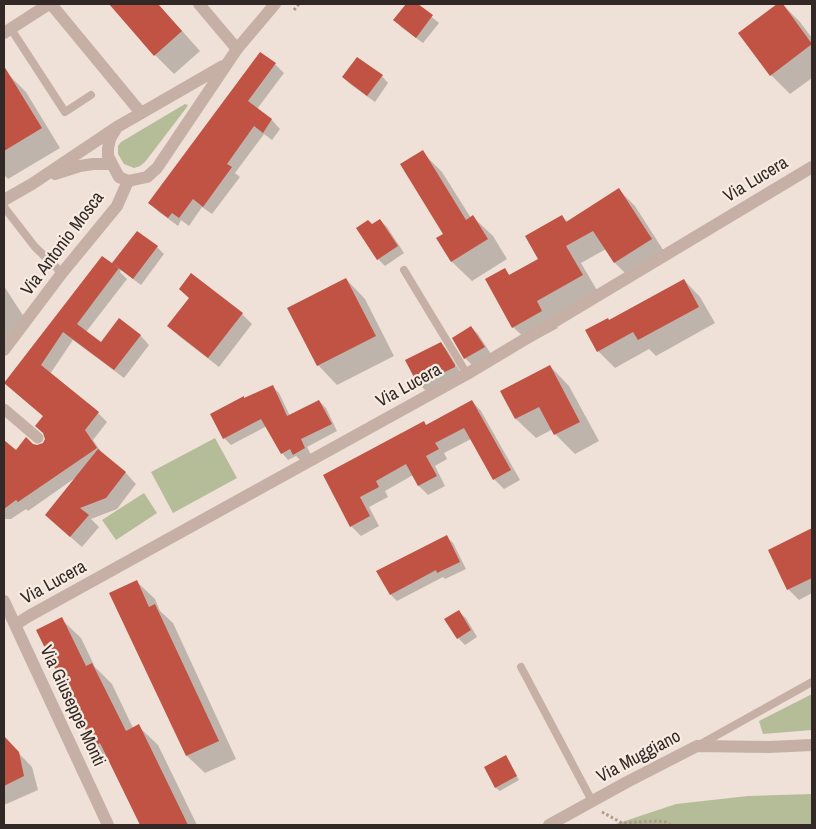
<!DOCTYPE html>
<style>
body{margin:0}
#map{position:relative;width:816px;height:829px;overflow:hidden;background:#efe1d7;font-family:"Archivo Narrow",sans-serif}
canvas{display:block}
.frame{position:absolute;inset:0;border:5px solid #322825;pointer-events:none}
</style>
<div id="map">
<canvas width="816" height="829"></canvas>
<div class="frame"></div>
</div>
<script>
const g = document.querySelector('canvas').getContext('2d');
g.lineJoin = 'round';
function paint(path, color) {
  g.fillStyle = color;
  g.fill(path, 'evenodd');
}
function poly(rows) {
  const path = new Path2D();
  for (const r of rows) {
    path.moveTo(r[0], r[1]);
    for (let i = 2; i < r.length; i += 2) path.lineTo(r[i], r[i + 1]);
  }
  return path;
}
function strokePath(path, color, width, dash) {
  g.strokeStyle = color;
  g.lineWidth = width;
  g.lineCap = dash ? 'butt' : 'round';
  g.setLineDash(dash || []);
  g.stroke(path);
}
function drawText(font, color, halo, rows, align = 'center') {
  g.font = font + ' "Archivo Narrow",sans-serif';
  g.lineWidth = 4.5;
  g.setLineDash([]);
  g.textBaseline = 'middle';
  g.strokeStyle = halo;
  g.fillStyle = color;
  for (const [text, x, y, turn = 0] of rows) {
    g.save();
    g.translate(x, y);
    g.rotate((+turn || 0) * Math.PI / 180);
    g.textAlign = isNaN(turn) ? turn : align;
    if (halo) g.strokeText(text, 0, 0);
    g.fillText(text, 0, 0);
    g.restore();
  }
}
const green = poly([
 [185,104,188,105,187,107,145,162,140,166,134,168,124,164,118,154,118,146,121,142],
 [215,438,237,478,173,513,151,472],
 [144,493,157,513,116,540,102,520],
 [812,694,812,730,763,734,759,721],
 [812,794,812,825,613,825,676,804,748,796]
]);
const shadow = poly([
 [110,4,158,4,200,51,174,74,155,55],
 [407,4,416,4,439,23,423,43,401,27,395,20],
 [779,4,782,4,800,22,812,38,812,78,790,94,771,75,739,33],
 [275,64,284,73,257,109,272,120,280,129,272,140,264,134,235,173,240,177,212,214,202,207,189,226,181,220,178,226,159,212,150,203],
 [7,73,26,92,60,148,8,179,4,175,4,75],
 [382,76,388,83,375,102,350,84,343,77],
 [422,152,442,172,471,218,473,217,493,236,507,259,472,281,452,262,438,239,445,234],
 [619,190,635,206,667,256,631,279,615,263,606,249,581,263,598,292,552,318,558,328,530,343,513,327,505,270,510,276,540,259,562,216,568,222],
 [380,220,387,227,404,253,385,266,378,259,372,225],
 [138,232,157,247,164,254,141,285,121,270,120,272,127,279,86,332,101,344,140,335,149,345,124,378,73,340,50,374,98,413,107,422,93,440,104,456,125,472,136,484,117,509,91,519,99,527,82,547,58,526,46,515,75,478,28,511,26,509,11,519,4,519,4,441,16,452,41,446,47,439,44,417,15,392,6,383,117,268],
 [346,279,365,299,394,356,337,385,318,365],
 [684,280,700,297,715,323,656,356,649,349,615,368,598,351,587,331,609,321],
 [4,286,24,317,4,342],
 [242,314,252,324,219,367,179,336,169,326],
 [471,327,478,334,491,354,472,365,465,358,453,338],
 [441,343,447,350,461,373,426,391,419,384],
 [550,366,569,386,599,441,575,454,555,434,553,429,536,438,516,419,502,391],
 [272,386,279,393,290,416,319,401,326,408,337,431,307,447,311,455,301,461,296,456,288,460,282,453,267,426,231,445,224,438,244,399],
 [472,401,481,411,520,480,504,489,494,479,471,439,444,453,447,459,435,466,445,486,428,495,419,486,413,475,385,491,388,497,369,507,379,526,361,536,351,526,324,476,427,426],
 [812,530,812,593,799,600,788,589,769,551],
 [447,537,453,543,466,569,445,579,443,577,397,601,391,595],
 [137,582,155,599,160,611,173,623,236,759,205,773,187,756,111,594],
 [459,612,466,618,477,637,465,645,458,638],
 [61,619,81,638,95,667,112,684,133,728,138,726,158,745,197,825,141,825,110,761,95,746],
 [5,739,32,767,38,790,4,805,4,742],
 [508,760,519,780,500,791,496,788,485,768]
]);
const building = poly([
 [109,4,158,4,182,31,154,56],
 [406,4,418,4,433,15,416,38,393,20],
 [777,4,783,4,812,44,770,76,738,33],
 [260,52,276,63,248,101,272,119,263,133,254,126,227,164,232,167,203,207,193,199,179,218,172,213,168,218,148,203],
 [357,57,383,75,367,96,342,77],
 [4,66,42,128,4,151],
 [423,150,466,220,473,215,488,239,451,262,436,238,443,234,400,164],
 [619,188,652,239,614,263,593,231,566,246,583,275,537,301,542,311,512,328,485,279,505,268,509,275,538,259,525,236,562,215,566,222],
 [380,219,398,246,377,260,356,228,368,220,372,224],
 [137,231,158,246,133,279,112,263],
 [102,256,119,268,77,324,101,342,119,318,141,335,114,370,63,332,41,365,99,412,85,430,97,448,18,502,16,500,4,509,4,440,16,450,26,437,33,444,37,445,43,443,45,439,43,433,35,426,43,416,4,383],
 [191,273,243,313,208,358,167,326,189,298,179,289],
 [346,278,376,336,317,366,287,308],
 [684,279,699,307,638,340,633,332,597,352,585,330,608,318,609,320],
 [471,326,485,347,464,359,452,338],
 [441,342,455,365,455,367,418,385,405,360],
 [550,365,580,422,554,435,539,407,515,419,500,391],
 [273,385,287,416,319,400,332,424,301,439,305,448,293,455,290,449,281,454,261,419,223,439,210,414,244,396,244,398],
 [472,400,511,470,493,480,464,428,435,443,439,449,426,456,437,476,418,486,406,464,376,481,379,487,360,497,370,516,350,527,323,475,424,421,426,425],
 [98,449,126,472,106,498,80,508,89,515,70,537,45,515],
 [812,528,812,578,787,590,768,550],
 [447,535,460,562,437,573,436,570,390,595,376,571],
 [137,580,149,607,155,604,219,741,186,756,109,593],
 [459,610,471,630,457,639,444,619],
 [62,617,86,666,92,663,126,731,139,724,188,825,140,825,100,743,94,747,36,630],
 [4,736,19,752,24,776,4,786],
 [506,755,517,776,495,788,484,767]
]);
const path = poly([
 [294,10,299,4],
 [602,812,622,823,658,821,666,822,670,825]
]);
const service = poly([
 [11,29,65,112,91,95],
 [4,207,35,247,62,273],
 [404,270,467,374],
 [521,667,592,801],
 [699,745,812,682]
]);
const pedestrian = poly([
 [4,409,38,438]
]);
const minor = poly([
 [51,4,141,113],
 [199,4,237,49],
 [4,33,49,4],
 [4,350,62,273,117,206,128,181],
 [4,601,108,825],
 [15,625,29,616,467,374,812,167],
 [549,825,627,782,697,746,769,747,812,745]
]);
const tertiary = poly([
 [117,127,110,139,108,148,108,156,112,164,119,177,128,181,147,177,157,168,237,49,275,4],
 [55,174,80,166,93,164,112,164],
 [4,200,32,184,117,127,223,66]
]);
const streetNames = [
 ["Via Lucera",756,180,-31],
 ["Via Antonio Mosca",63,244,-53],
 ["Via Lucera",409,386,-29],
 ["Via Lucera",54,583,-29],
 ["Via Giuseppe Monti",72,706,65],
 ["Via Muggiano",639,757,-28]
];
paint(green, '#b5bd98');
paint(shadow, '#0003');
paint(building, '#c05344');
strokePath(path, '#b2998e', 3, [2.5, 2.5]);
strokePath(service, '#c6afa4', 8);
strokePath(pedestrian, '#c6afa4', 11);
strokePath(minor, '#c6afa4', 12);
strokePath(tertiary, '#c6afa4', 12);
drawText('18px', '#322825', '#f7ebe2', streetNames);
</script>
